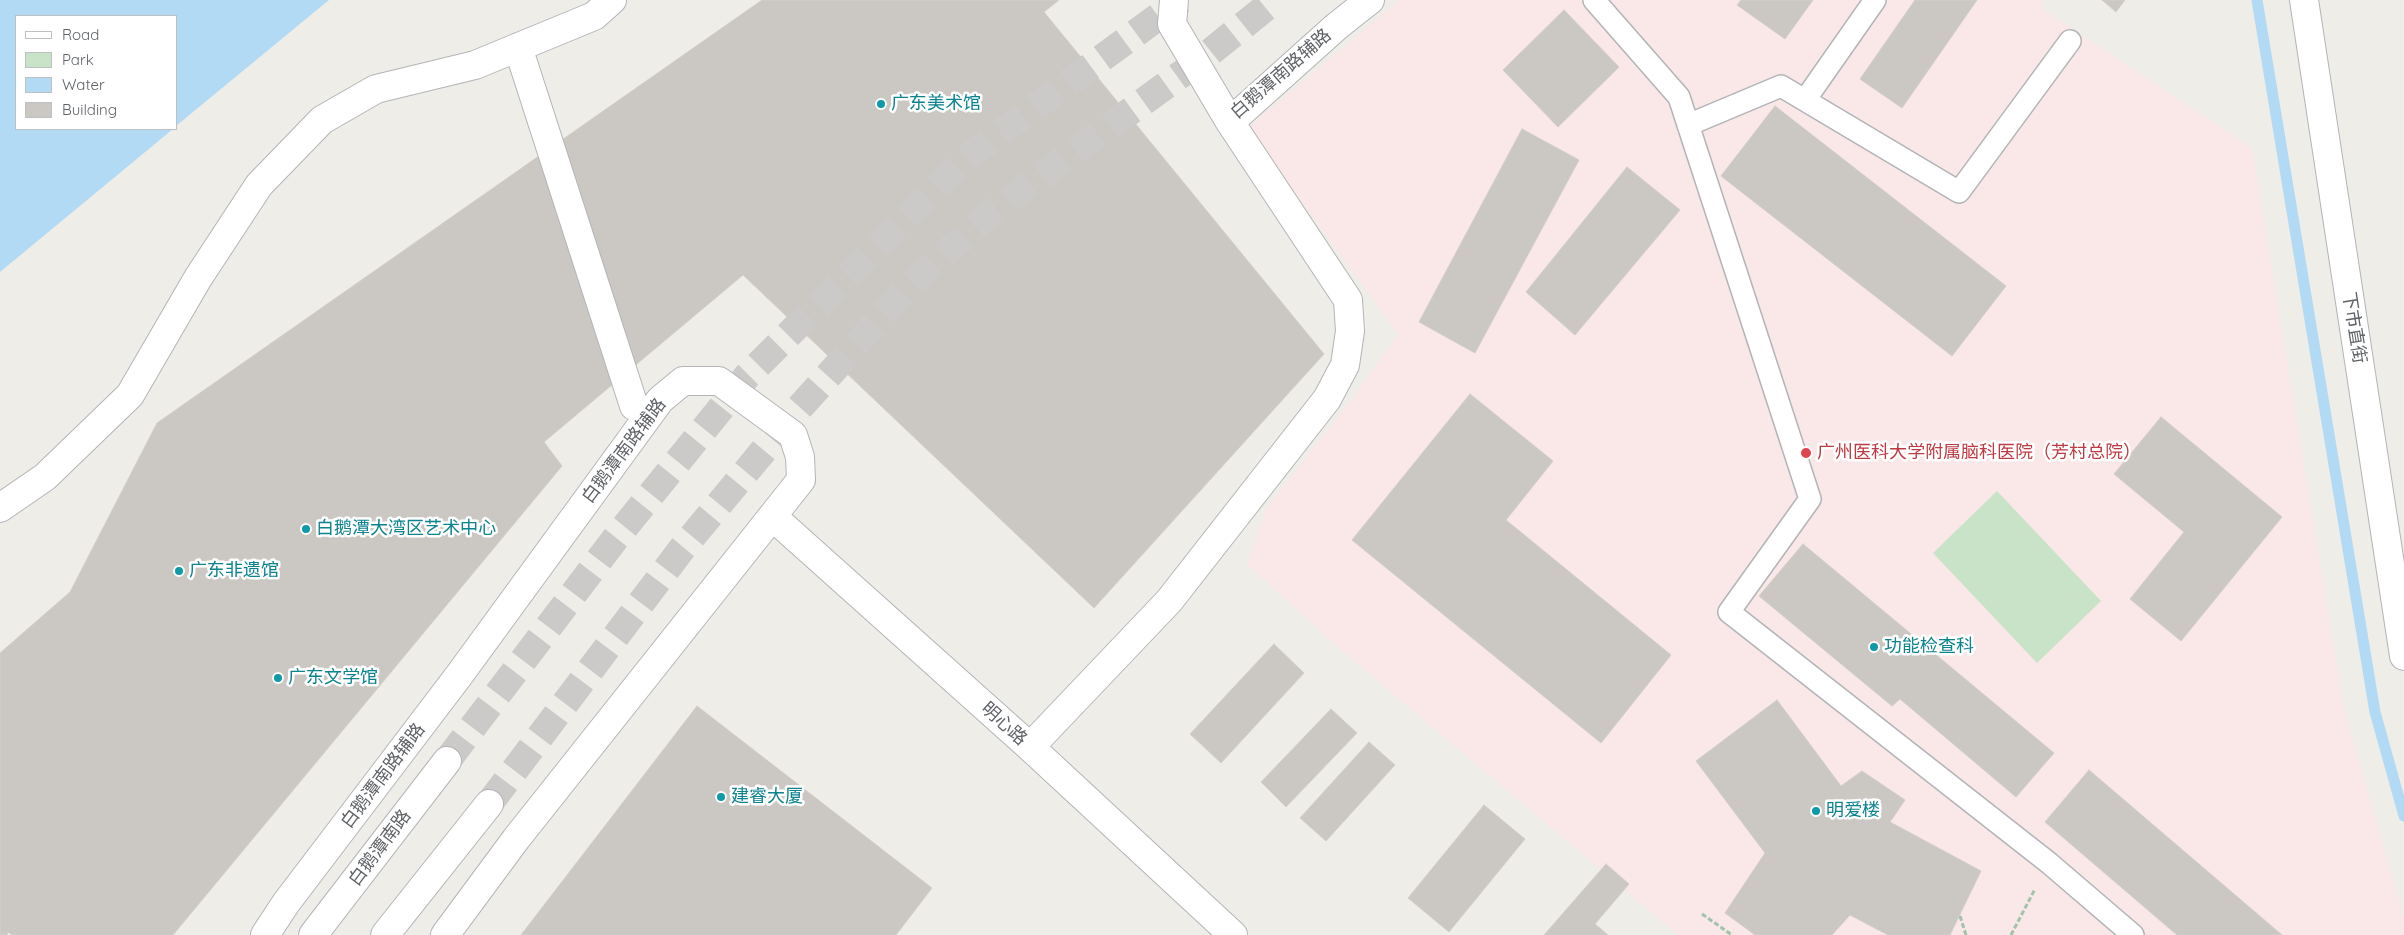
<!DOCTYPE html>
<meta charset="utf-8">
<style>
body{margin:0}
#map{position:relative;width:2404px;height:935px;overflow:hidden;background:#efede8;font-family:Quicksand,sans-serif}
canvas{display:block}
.legend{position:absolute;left:15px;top:15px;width:162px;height:115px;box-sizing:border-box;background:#fff;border:1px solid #bfc0c2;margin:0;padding:6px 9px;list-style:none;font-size:15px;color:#5f6266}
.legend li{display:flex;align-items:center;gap:10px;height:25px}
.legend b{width:25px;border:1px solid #bfc0c2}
</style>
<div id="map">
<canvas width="2404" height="935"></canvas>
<ul class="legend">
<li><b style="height:6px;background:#fff"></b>Road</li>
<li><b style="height:14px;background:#c9e3c8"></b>Park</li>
<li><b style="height:14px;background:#b3daf4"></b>Water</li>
<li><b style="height:14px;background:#cbc8c4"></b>Building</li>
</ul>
</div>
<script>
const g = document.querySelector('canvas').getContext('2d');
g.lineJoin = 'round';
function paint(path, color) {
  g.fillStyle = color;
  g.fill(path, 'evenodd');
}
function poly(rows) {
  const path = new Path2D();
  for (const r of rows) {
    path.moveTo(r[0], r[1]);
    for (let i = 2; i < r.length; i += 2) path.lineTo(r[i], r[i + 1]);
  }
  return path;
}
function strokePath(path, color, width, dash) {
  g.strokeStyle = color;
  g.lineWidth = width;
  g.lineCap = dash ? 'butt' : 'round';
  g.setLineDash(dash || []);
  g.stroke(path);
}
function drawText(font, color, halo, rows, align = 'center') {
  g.font = font + ' Quicksand,"Noto Sans SC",sans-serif';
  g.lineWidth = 5;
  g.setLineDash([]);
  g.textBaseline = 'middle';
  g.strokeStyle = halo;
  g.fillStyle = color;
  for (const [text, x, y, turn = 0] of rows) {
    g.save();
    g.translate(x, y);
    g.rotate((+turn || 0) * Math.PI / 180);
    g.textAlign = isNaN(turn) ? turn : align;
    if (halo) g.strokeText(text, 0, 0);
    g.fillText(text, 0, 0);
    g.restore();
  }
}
const medical = poly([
 [1399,0,2043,0,2041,8,2252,148,2344,709,2404,918,2404,935,1678,935,1340,649,1247,564,1265,510,1354,396,1398,334,1248,128]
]);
const green = poly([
 [1997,491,2101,601,2037,663,1933,553]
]);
const water = poly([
 [0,0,329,0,176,126,176,16,16,16,16,129,173,129,0,272]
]);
const stream = poly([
 [2257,0,2375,712,2404,816]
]);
const building = poly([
 [762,0,1059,0,1044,12,1324,354,1094,608,743,275,544,442,562,466,173,935,12,935,8,932,7,935,0,935,0,653,70,592,157,423,762,0],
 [1741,0,1813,0,1785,39,1737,5,1741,0],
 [1915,0,1977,0,1902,108,1860,79,1915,0],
 [2102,0,2125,0,2116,12,2102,0],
 [1564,10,1619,67,1558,127,1503,70,1564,10],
 [1775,106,2006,286,1952,356,1721,176,1775,106],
 [1522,129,1579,160,1475,353,1419,322,1522,129],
 [1627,167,1680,210,1575,335,1526,292,1627,167],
 [1470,394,1553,461,1506,520,1671,655,1601,743,1352,540,1470,394],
 [2161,417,2282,517,2181,641,2130,599,2184,532,2114,474,2161,417],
 [1803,544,2054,753,2016,797,1900,699,1892,706,1759,596,1803,544],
 [1274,644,1304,673,1221,763,1190,734,1274,644],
 [1777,700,1841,786,1862,771,1905,800,1890,822,1981,871,1950,935,1888,935,1850,915,1832,935,1755,935,1725,913,1765,853,1696,761,1777,700],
 [697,706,932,888,896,935,521,935,697,706],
 [1331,709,1357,733,1286,807,1261,782,1331,709],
 [1369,742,1395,765,1326,841,1300,818,1369,742],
 [2089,770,2282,935,2177,935,2045,822,2089,770],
 [1484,805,1525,839,1449,932,1408,898,1484,805],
 [1606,864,1629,884,1595,924,1608,935,1544,935,1606,864]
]);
const minorTunnel = poly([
 [447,761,615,539,747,376,966,158,1181,0],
 [489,804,681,550,794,414,905,290,990,213,1198,62,1275,0]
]);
const path = poly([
 [1702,914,1732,935],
 [1960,916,1966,935],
 [2011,935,2035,889]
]);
const service = poly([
 [1594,0,1679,97,1810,499,1729,612,2049,863,2133,935],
 [1805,100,1875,0],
 [1688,125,1781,86,1959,192,2070,41]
]);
const pedestrian = poly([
 [518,47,634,406],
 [0,508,45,477,130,395,198,278,259,185,322,120,376,89,475,65,594,16,612,0]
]);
const minor = poly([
 [2304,0,2404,656],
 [1230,122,1337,26,1370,0],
 [773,517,1030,747,1233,935],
 [1030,747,1169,601,1327,399,1345,365,1350,331,1348,300,1230,122,1172,24,1174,0],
 [265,935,286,903,460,674,660,400,683,381,719,381,793,435,800,457,801,480,516,839,445,935],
 [313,935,447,761],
 [385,935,489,804]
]);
const markers = [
 [881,104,5,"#0f9aa8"],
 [1806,453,6,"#e0444e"],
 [306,529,5,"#0f9aa8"],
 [179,571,5,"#0f9aa8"],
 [1874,647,5,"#0f9aa8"],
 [278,678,5,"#0f9aa8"],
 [721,797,5,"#0f9aa8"],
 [1816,811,5,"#0f9aa8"]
];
const streetNames = [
 ["白鹅潭南路辅路",1281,74,-41],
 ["下市直街",2354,328,81],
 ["白鹅潭南路辅路",624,451,-53],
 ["明心路",1004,724,42],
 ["白鹅潭南路辅路",383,776,-53],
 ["白鹅潭南路",380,848,-53]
];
const cultureNames = [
 ["广东美术馆",891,104],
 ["白鹅潭大湾区艺术中心",316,529],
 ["广东非遗馆",189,571],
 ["功能检查科",1884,647],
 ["广东文学馆",288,678],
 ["建睿大厦",731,797],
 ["明爱楼",1826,811]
];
const healthNames = [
 ["广州医科大学附属脑科医院（芳村总院）",1817,453]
];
paint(medical, '#f9e8e7');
paint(green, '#c9e3c8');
paint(water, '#b3daf4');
strokePath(stream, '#b3daf4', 11);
paint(building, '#cbc8c4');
strokePath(building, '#d3cfc7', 1);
strokePath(minorTunnel, '#cbcac8', 28, [28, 14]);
strokePath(service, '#b3b4b8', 24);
strokePath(pedestrian, '#b3b4b8', 30);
strokePath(minor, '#b3b4b8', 30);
strokePath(path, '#a2c3aa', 3, [5, 2.5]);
strokePath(service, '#fff', 21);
strokePath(pedestrian, '#fff', 28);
strokePath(minor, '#fff', 28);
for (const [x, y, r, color] of markers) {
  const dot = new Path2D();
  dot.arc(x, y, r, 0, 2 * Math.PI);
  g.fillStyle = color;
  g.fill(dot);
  strokePath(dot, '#fff', 2);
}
drawText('18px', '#5f6266', '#fff', streetNames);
drawText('18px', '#0d838f', '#fff', cultureNames, 'left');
drawText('18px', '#be3a42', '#fff', healthNames, 'left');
</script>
